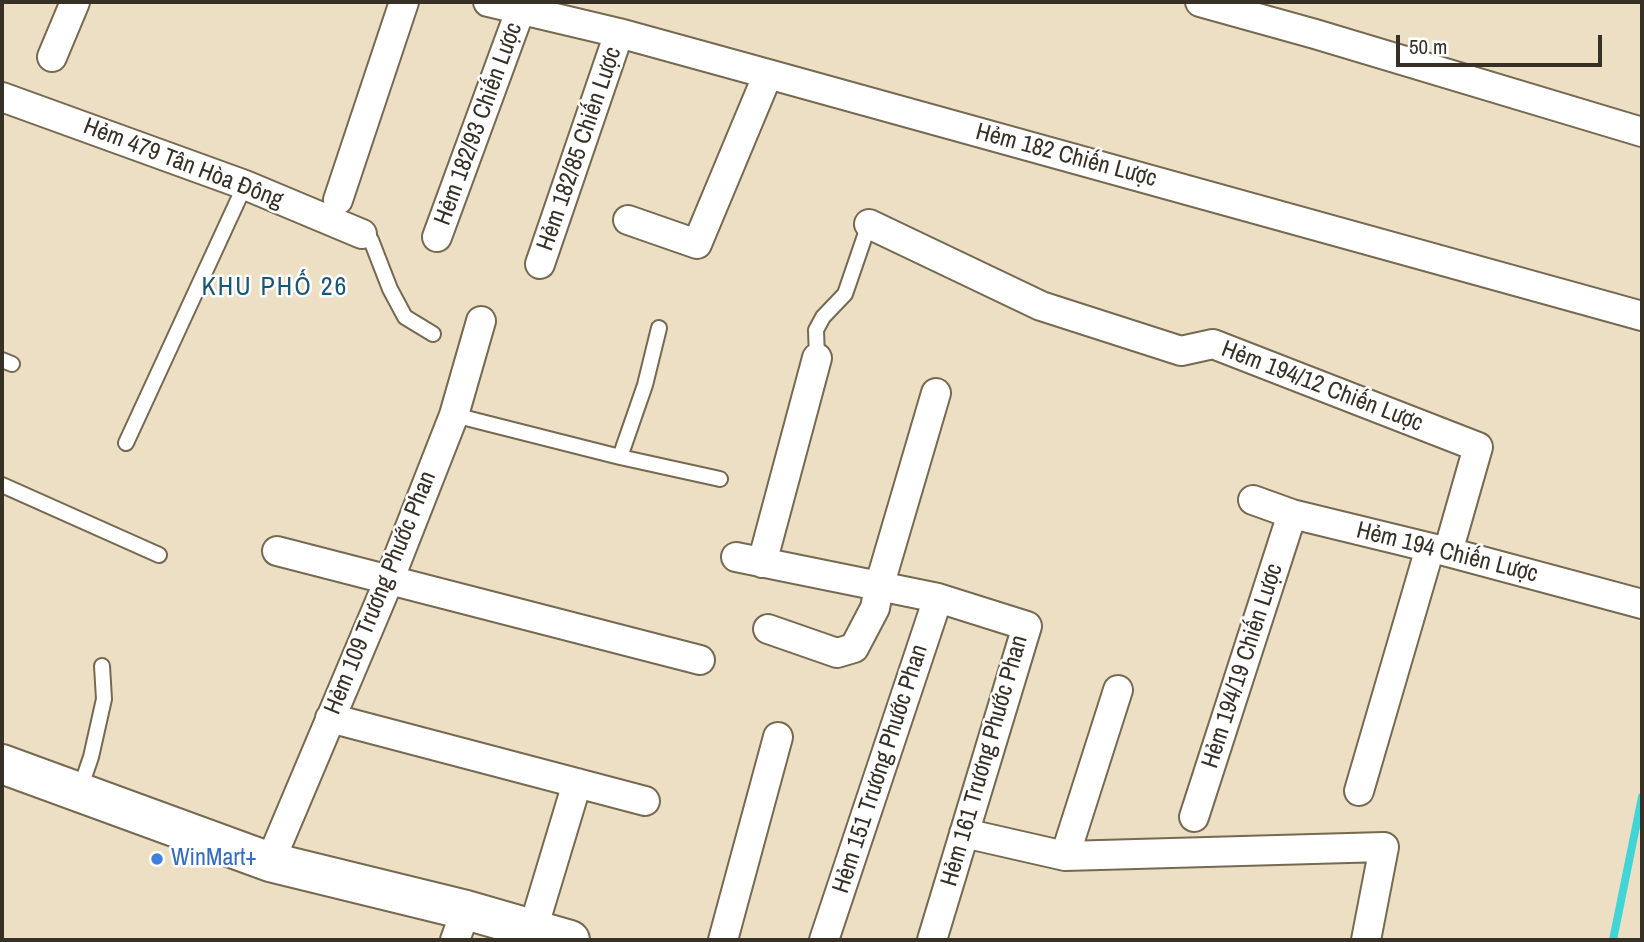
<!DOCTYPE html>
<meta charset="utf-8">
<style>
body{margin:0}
#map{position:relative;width:1644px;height:942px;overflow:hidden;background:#eddfc4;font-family:"Archivo Narrow",sans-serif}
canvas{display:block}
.frame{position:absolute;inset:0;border:4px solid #363026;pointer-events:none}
.scale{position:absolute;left:1396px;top:35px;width:206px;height:32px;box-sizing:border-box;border:4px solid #363026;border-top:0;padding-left:9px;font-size:21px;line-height:24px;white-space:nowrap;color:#363026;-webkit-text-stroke:5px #fff;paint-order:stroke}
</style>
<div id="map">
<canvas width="1644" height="942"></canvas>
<div class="frame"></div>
<div class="scale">50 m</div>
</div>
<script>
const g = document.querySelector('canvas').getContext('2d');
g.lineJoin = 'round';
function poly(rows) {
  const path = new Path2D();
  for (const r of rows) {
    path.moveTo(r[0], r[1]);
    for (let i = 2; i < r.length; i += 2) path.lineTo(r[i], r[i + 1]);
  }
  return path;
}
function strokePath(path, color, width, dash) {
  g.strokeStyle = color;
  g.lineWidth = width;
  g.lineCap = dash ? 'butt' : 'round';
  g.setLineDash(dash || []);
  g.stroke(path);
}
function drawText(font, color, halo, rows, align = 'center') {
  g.font = font + ' "Archivo Narrow",sans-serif';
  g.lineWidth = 5;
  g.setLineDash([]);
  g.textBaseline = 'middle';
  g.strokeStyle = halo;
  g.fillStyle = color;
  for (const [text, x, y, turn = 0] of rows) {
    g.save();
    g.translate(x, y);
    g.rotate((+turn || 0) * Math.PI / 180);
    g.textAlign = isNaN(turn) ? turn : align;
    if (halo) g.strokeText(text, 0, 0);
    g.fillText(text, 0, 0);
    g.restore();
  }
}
const stream = poly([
 [1613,940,1642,797]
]);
const lane = poly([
 [362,234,371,240,390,289,405,317,433,334],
 [817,358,816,330,823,317,845,294,869,224],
 [2,360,12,364],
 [454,415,620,457,720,479],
 [126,443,245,185],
 [620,457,645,385,659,328],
 [2,485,159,555],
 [80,789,91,757,104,699,102,666]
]);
const street = poly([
 [488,2,619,33,768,74,1642,316],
 [1200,2,1315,34,1642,132],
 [52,57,75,2],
 [2,97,245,185,362,234],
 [338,200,404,2],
 [628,220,697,244,768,74],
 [869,224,1041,306,1181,351,1213,344,1478,447,1448,552],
 [437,237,520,11],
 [540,264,619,33],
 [1253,500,1292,514,1448,552,1642,604],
 [277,551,700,660],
 [736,557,938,598,1027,626,932,940],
 [762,563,817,358],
 [768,629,837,653,854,648,875,608,879,587,936,393],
 [330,718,645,801],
 [1359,791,1430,548],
 [1194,817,1292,514],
 [964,833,1065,856,1384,847,1366,940],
 [1065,856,1118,690],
 [270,862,390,578,454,415,481,321],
 [533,929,577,783],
 [455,940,466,910],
 [723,940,778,737],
 [824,940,938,598]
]);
const secondary = poly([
 [2,764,270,862,466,910,570,940]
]);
const markers = [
 [157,859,7,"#3f7fe0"]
];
const streetNames = [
 ["Hẻm 182/93 Chiến Lược",479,124,-70],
 ["Hẻm 182/85 Chiến Lược",580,149,-71],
 ["Hẻm 182 Chiến Lược",1066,156,15],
 ["Hẻm 479 Tân Hòa Đông",183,164,21],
 ["Hẻm 194/12 Chiến Lược",1322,387,21],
 ["Hẻm 194 Chiến Lược",1447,553,14],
 ["Hẻm 109 Trương Phước Phan",381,593,-68],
 ["Hẻm 194/19 Chiến Lược",1243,666,-72],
 ["Hẻm 161 Trương Phước Phan",985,761,-74],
 ["Hẻm 151 Trương Phước Phan",881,769,-72]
];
const shopNames = [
 ["WinMart+",171,859]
];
const neighbourhoodNames = [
 ["KHU PHỐ 26",275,288]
];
strokePath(stream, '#41d5d7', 8);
strokePath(lane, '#756951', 18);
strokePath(street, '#756951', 32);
strokePath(secondary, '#756951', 42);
strokePath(lane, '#fff', 14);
strokePath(street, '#fff', 28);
strokePath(secondary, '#fff', 38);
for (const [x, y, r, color] of markers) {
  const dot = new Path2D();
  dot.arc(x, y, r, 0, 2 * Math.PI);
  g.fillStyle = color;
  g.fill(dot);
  strokePath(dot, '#fff', 2.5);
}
drawText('24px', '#363026', '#fff', streetNames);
drawText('24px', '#366cbe', '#fff', shopNames, 'left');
g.letterSpacing = '2px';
drawText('26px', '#185776', '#fff', neighbourhoodNames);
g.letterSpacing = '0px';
</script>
